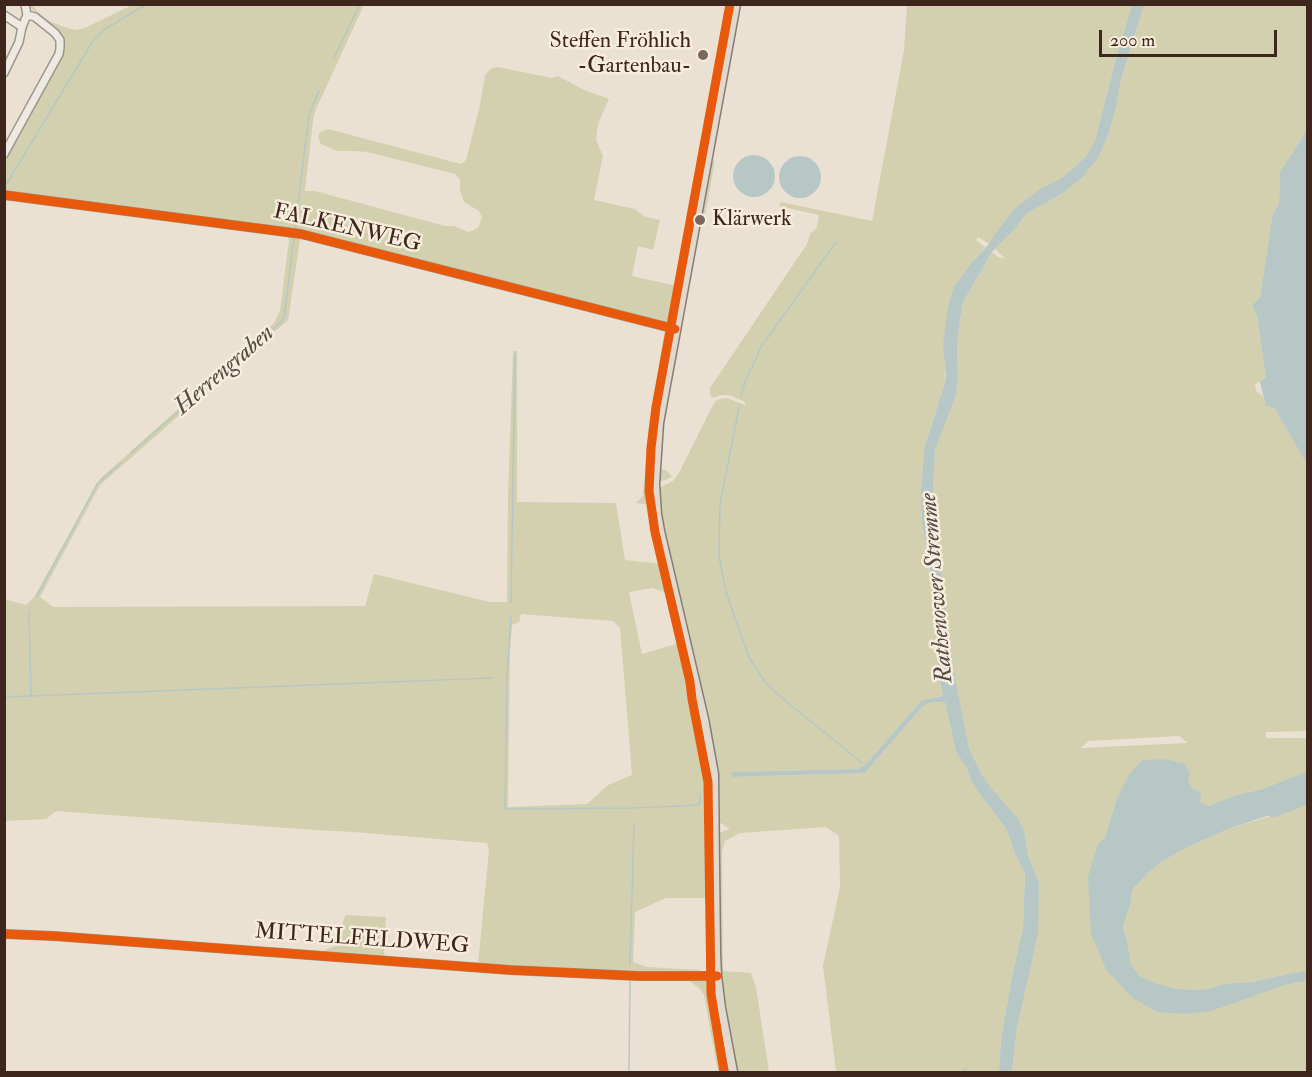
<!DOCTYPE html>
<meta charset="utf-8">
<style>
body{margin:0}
#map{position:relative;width:1312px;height:1077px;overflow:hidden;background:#eae1d3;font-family:"IM FELL Double Pica",serif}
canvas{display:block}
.frame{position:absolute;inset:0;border:6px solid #3e261d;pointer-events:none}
.scale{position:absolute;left:1099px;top:30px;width:178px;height:27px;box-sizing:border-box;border:3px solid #3e261d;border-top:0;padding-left:8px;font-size:18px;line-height:21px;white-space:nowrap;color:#3e261d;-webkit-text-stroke:4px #f8eddc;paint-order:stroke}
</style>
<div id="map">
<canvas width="1312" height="1077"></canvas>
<div class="frame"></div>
<div class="scale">200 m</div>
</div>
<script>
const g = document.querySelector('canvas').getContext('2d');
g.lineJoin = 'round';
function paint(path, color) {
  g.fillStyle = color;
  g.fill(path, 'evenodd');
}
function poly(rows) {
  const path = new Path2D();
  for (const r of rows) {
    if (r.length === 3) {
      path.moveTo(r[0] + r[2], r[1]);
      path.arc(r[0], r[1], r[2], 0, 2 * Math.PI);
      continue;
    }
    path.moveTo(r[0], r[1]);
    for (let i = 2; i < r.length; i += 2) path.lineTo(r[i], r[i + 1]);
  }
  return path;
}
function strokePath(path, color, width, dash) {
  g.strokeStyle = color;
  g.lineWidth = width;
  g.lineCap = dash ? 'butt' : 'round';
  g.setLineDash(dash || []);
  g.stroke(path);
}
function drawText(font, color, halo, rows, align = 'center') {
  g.font = font + ' "IM FELL Double Pica",serif';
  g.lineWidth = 5;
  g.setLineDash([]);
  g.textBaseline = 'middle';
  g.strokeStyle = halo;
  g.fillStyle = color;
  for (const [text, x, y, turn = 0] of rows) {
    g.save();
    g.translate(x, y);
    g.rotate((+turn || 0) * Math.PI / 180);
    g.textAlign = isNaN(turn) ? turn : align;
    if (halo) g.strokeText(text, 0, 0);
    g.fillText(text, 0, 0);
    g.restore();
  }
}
const green = poly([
 [29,5,32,5,38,12,49,21,67,28,76,30,85,28,132,5,364,5,316,109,313,120,305,191,315,191,445,226,454,226,466,231,469,232,478,228,482,217,479,211,464,202,460,191,460,180,455,174,367,152,355,151,337,151,321,144,318,137,320,132,328,129,461,164,466,160,467,156,480,105,485,75,492,68,498,67,552,78,558,76,584,90,609,99,598,124,596,140,603,156,594,200,635,209,645,217,660,220,653,250,638,246,632,276,676,286,669,320,665,322,620,313,309,234,5,193,5,159,61,54,64,46,62,38,38,16],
 [907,5,1132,5,1118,51,1095,140,1091,148,1087,155,1076,166,1061,178,1040,189,1015,208,994,235,989,244,978,237,976,240,985,247,971,263,954,287,944,386,924,449,921,491,922,522,930,570,938,673,943,696,922,700,866,764,859,769,732,772,731,775,732,777,865,773,923,706,932,702,945,702,956,752,967,768,971,781,984,800,1006,828,1015,854,1025,874,1023,929,1012,976,1001,1040,999,1072,836,1072,823,966,840,887,839,836,826,827,740,833,725,841,722,851,723,971,751,973,756,987,769,1072,736,1072,724,1008,720,971,718,833,730,829,719,822,717,774,660,513,659,488,673,481,679,473,713,405,716,401,720,399,727,398,745,405,745,402,729,395,721,395,713,398,710,395,710,388,807,244,810,234,817,227,819,215,779,206,781,202,872,221,904,50],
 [1144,5,1307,5,1307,130,1280,172,1279,204,1273,213,1260,297,1252,305,1257,316,1266,379,1255,384,1256,391,1263,396,1266,406,1275,409,1308,464,1307,731,1266,732,1266,738,1307,738,1307,771,1263,789,1236,795,1208,806,1200,802,1188,781,1116,801,1105,838,1133,998,1285,985,1307,981,1307,1072,1012,1072,1017,1027,1039,882,1028,855,1024,830,1017,817,993,790,982,775,969,748,954,674,935,522,933,489,935,451,956,395,958,377,957,347,959,326,963,302,992,252,998,257,1006,259,995,249,1015,229,1024,217,1029,212,1063,193,1083,177,1098,158,1108,136,1116,107,1121,80],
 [1179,736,1188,743,1081,748,1088,741],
 [715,160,706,211,702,220,681,327,664,426,661,469,662,470,666,470,672,476,670,478,662,481,659,481,658,477,661,426,709,165],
 [287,235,304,238,300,240,288,320,100,485,40,597,53,607,365,606,374,574,490,602,507,602,508,498,513,351,517,351,517,502,616,503,625,560,664,564,670,594,652,588,629,592,642,654,683,642,710,762,713,804,707,805,707,825,713,827,712,895,708,894,708,898,666,898,635,912,633,962,647,967,700,970,701,974,512,967,478,964,489,849,487,843,353,832,315,830,56,811,46,819,5,821,5,599,26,605,34,597,100,479,274,323,280,311,289,240],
 [521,614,613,621,620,628,632,775,608,785,587,804,508,807,510,650,512,625,519,622],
 [665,329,671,338,656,420,653,448,651,476,653,505,636,503,643,496,648,432],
 [1307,805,1307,971,1302,971,1252,982,1231,983,1201,990,1177,989,1151,982,1139,975,1131,965,1127,941,1123,928,1131,902,1132,890,1148,873,1161,862,1186,848,1228,829],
 [346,915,386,917,384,951,385,958,244,948,270,947,323,951,334,946,338,940,344,919],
 [710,979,715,984,730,1072,718,1072,704,995,699,988,688,980]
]);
const water = poly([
 [1132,5,1144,5,1121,80,1116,107,1108,136,1098,158,1083,177,1063,193,1029,212,1024,217,1015,229,992,252,963,302,959,326,957,347,958,377,956,395,935,451,933,489,935,522,954,673,969,748,982,775,993,790,1017,817,1024,830,1028,855,1039,882,1038,933,1017,1027,1012,1072,999,1072,1001,1040,1012,976,1023,929,1025,874,1015,854,1006,828,984,800,971,781,967,768,956,752,945,702,932,702,923,706,865,773,732,777,731,775,732,772,859,769,866,764,922,700,943,696,938,673,930,570,922,522,921,491,924,449,944,386,946,374,943,344,948,307,954,287,964,273,971,263,989,244,994,235,1015,208,1040,189,1061,178,1076,166,1087,155,1091,148,1095,140,1118,51],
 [1307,130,1307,464,1275,409,1266,406,1260,382,1266,378,1257,316,1252,305,1260,297,1273,213,1279,204,1280,172],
 [754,176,21],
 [800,177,21],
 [1163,759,1184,763,1190,773,1188,781,1192,788,1201,793,1200,802,1208,806,1236,795,1263,789,1307,771,1307,805,1275,817,1267,816,1228,829,1186,848,1161,862,1148,873,1132,890,1131,902,1123,927,1127,941,1131,965,1139,975,1151,982,1177,989,1201,990,1231,983,1252,982,1302,971,1307,971,1307,981,1285,985,1211,1011,1185,1014,1157,1012,1133,998,1107,971,1091,934,1088,877,1098,844,1105,838,1116,801,1128,776,1142,760]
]);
const stream = poly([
 [334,58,360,4],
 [4,188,93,41,105,29,147,4],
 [295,228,309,115,319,91],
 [741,396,745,382,761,347,836,242],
 [739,407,720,504,719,557,726,592,742,638,750,659,764,681,781,697,862,763],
 [131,453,280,323,284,317,294,238],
 [36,598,97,484,121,463],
 [511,603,515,355],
 [29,611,31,696],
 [511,616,507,677,505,809,635,808,698,805,700,802,700,795],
 [4,697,492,678],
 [630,965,634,824],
 [629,1072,630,982],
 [963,1072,966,1068]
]);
const minor = poly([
 [4,15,22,27],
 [4,73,19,42,22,27,27,15],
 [4,154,59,54,60,48,60,40,55,33,35,17,27,15,25,4],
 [4,195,301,234,675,329],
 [4,934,54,936,510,970,638,976,717,976]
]);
const major = poly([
 [733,1072,721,1008,717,976,716,953,714,774,704,719,660,531,657,514,655,484,659,423,736,4]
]);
const cycleway = poly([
 [4,195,301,234,675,329],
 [4,934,54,936,510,970,638,976,717,976],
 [724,1072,711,994,708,782,692,699,690,682,655,532,649,491,651,448,656,407,730,4]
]);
const markers = [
 [703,55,6,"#7a675d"],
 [700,220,6,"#7a675d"]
];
const poiNames = [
 ["Steffen Fröhlich",691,42],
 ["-Gartenbau-",691,67],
 ["Klärwerk",712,220,"left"]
];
const streetNames = [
 ["FALKENWEG",347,229,13],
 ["MITTELFELDWEG",362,940,4]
];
const waterNames = [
 ["Herrengraben",225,371,-41],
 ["Rathenower Stremme",938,588,-95]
];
paint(green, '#d3d0af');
paint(water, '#b6c7c5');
strokePath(stream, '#b6c7c5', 1.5);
strokePath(minor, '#9e968d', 10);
strokePath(major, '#857d75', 11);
strokePath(minor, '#eeeae2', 7);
strokePath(major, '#e1d9cd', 8);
strokePath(cycleway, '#e8590c', 9);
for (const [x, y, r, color] of markers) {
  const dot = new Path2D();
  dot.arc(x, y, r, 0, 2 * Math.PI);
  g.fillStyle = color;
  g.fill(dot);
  strokePath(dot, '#f8eddc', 2);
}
drawText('22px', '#3e261d', '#f8eddc', poiNames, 'right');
drawText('22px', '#3e261d', '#f8eddc', streetNames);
drawText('italic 24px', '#564c46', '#f8eddc', waterNames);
</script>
